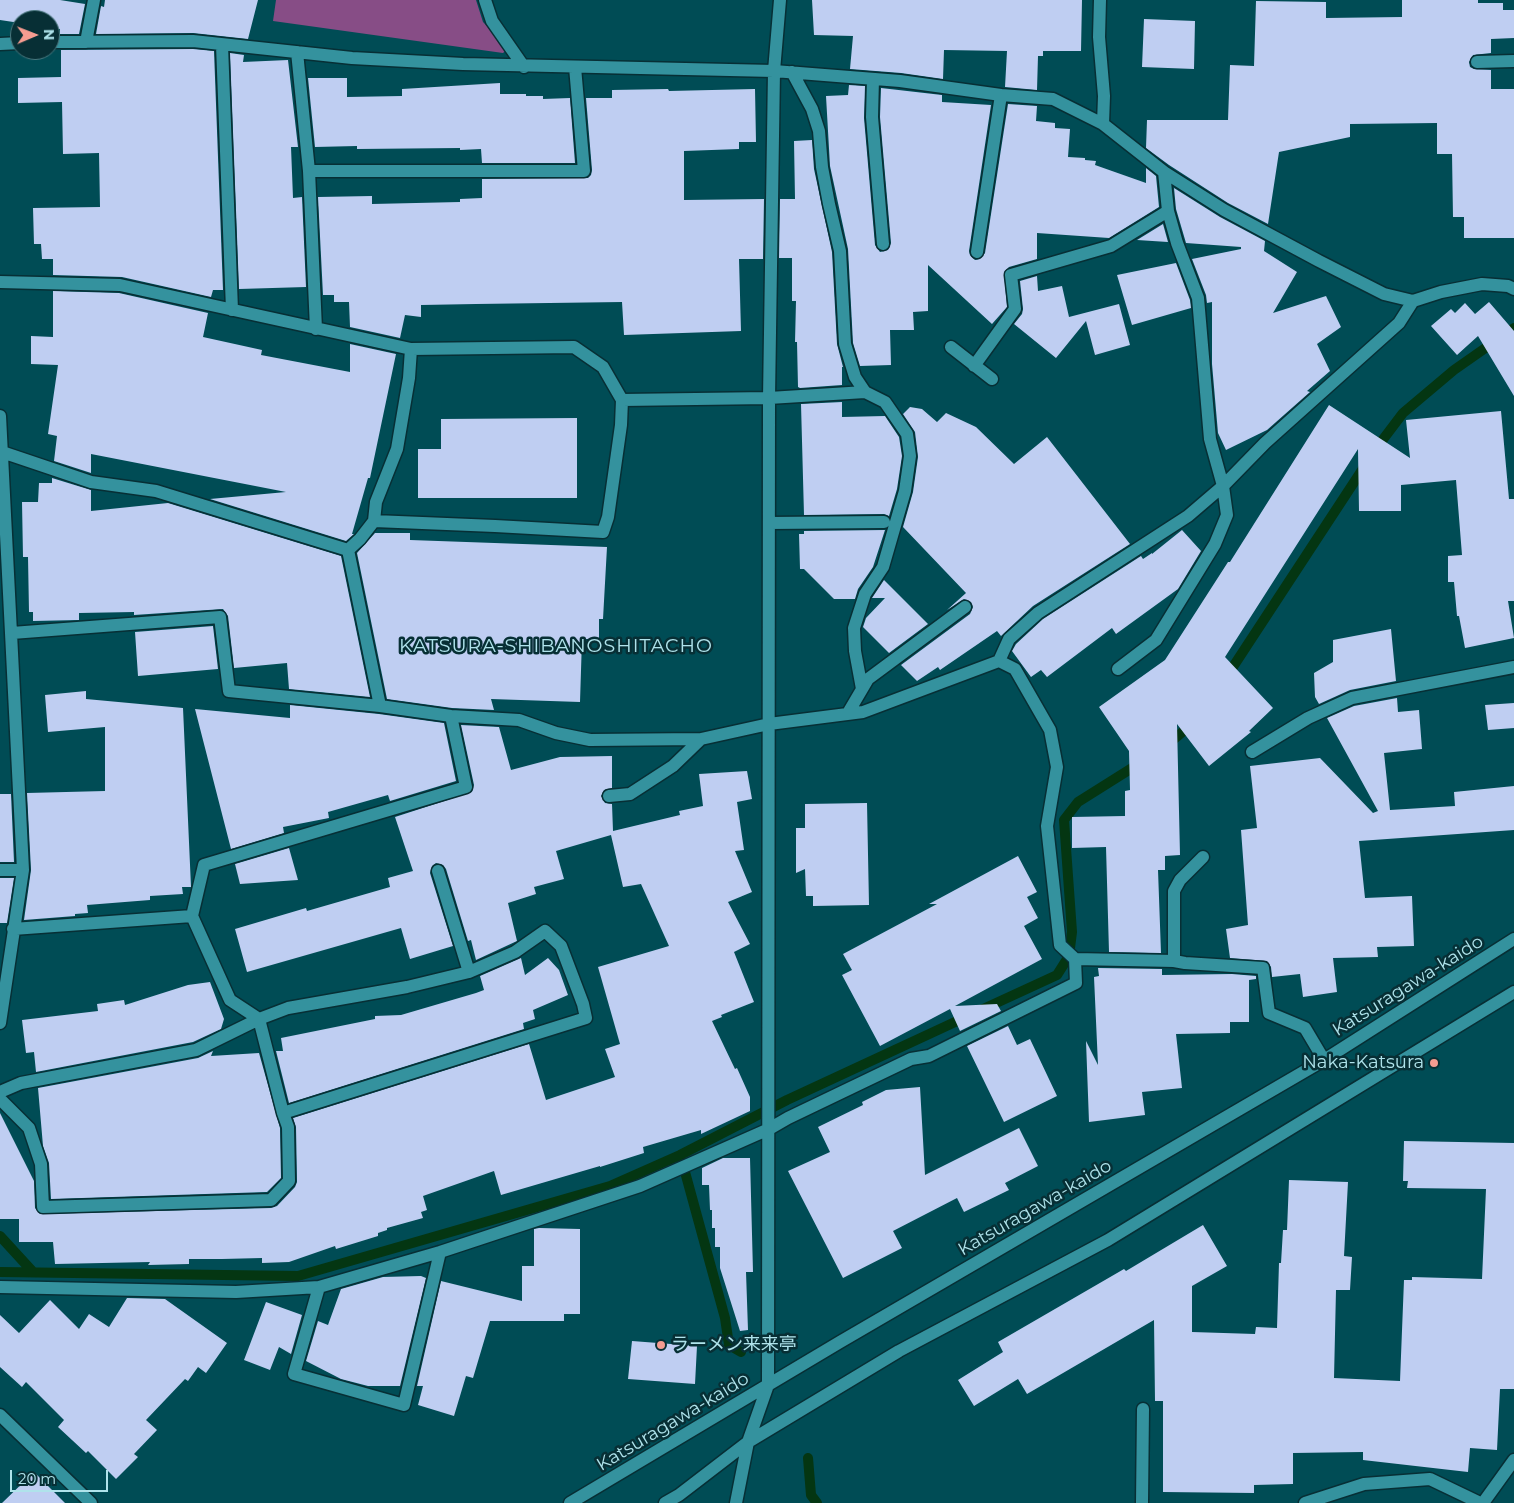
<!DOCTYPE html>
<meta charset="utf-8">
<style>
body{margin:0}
#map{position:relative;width:1514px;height:1503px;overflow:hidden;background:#004c55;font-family:Montserrat,sans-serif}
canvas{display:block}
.north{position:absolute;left:10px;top:10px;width:50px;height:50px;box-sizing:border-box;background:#072f35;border:1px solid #4a777e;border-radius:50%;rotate:89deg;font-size:14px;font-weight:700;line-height:20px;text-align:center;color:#afe3eb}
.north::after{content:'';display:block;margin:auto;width:18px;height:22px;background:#f59c91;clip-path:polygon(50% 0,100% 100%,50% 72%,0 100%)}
.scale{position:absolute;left:10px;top:1470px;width:98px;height:22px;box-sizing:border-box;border:2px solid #afe3eb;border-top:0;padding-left:6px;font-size:15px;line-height:18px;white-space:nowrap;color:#afe3eb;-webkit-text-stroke:4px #072f35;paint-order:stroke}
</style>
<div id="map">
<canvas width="1514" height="1503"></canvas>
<div class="north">N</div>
<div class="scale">20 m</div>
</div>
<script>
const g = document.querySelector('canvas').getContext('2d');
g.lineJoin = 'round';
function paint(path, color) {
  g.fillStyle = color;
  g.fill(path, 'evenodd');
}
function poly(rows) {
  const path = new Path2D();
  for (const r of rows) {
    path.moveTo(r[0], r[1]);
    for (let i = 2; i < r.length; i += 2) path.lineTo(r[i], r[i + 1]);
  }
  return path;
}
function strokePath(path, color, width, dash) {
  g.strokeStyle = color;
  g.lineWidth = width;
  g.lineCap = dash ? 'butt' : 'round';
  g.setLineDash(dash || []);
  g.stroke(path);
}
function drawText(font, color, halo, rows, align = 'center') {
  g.font = font + ' Montserrat,"Noto Sans JP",sans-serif';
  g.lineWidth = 5;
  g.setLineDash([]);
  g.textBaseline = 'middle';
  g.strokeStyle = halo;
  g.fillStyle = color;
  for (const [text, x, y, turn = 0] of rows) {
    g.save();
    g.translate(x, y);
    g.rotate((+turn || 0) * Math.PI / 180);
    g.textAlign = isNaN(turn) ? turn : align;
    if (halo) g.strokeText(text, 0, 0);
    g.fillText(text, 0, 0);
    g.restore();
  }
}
const green = poly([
 [276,0,476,0,483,22,508,48,503,53,273,21]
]);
const stream = poly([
 [1375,450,1403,413,1454,370,1514,328],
 [1227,676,1366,464],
 [1167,745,1192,724],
 [981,1010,1057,975,1069,956,1072,932,1064,820,1078,802,1140,763],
 [682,1161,725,1318,729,1345,741,1352],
 [0,1236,33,1272],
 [0,1272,298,1276,610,1186,680,1155,787,1100,968,1016],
 [808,1458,811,1495,817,1503]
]);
const building = poly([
 [0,0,60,0,85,4,79,34,60,34,60,29,50,28,50,20,20,20,20,23,0,20],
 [105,0,258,0,248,39,193,33,96,34,101,6,104,7],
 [812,0,1082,0,1081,51,1043,51,1043,56,1038,56,1037,90,1005,87,1007,51,944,50,943,79,901,73,850,69,853,36,814,35],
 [1402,0,1478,0,1478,3,1503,3,1503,10,1514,10,1514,38,1491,39,1491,53,1473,55,1469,62,1470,67,1474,69,1491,70,1491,89,1514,89,1514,238,1464,238,1464,217,1453,217,1452,154,1437,154,1437,123,1350,124,1350,137,1279,152,1268,224,1228,203,1169,165,1146,148,1147,120,1228,120,1230,65,1254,66,1256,1,1326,2,1326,18,1402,17],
 [1144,19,1195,21,1194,69,1142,67],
 [193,49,214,51,223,290,213,290,211,297,122,277,53,275,53,259,42,259,41,244,34,244,33,208,100,207,99,153,63,154,62,102,18,103,18,78,61,77,61,50],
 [230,53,244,55,243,62,288,60,298,147,291,147,293,198,302,197,306,287,239,289],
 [308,78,347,78,347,97,402,96,402,89,500,83,500,94,526,94,526,96,543,96,543,99,570,98,575,163,482,163,481,149,460,150,460,148,357,149,357,146,315,147],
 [849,85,865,86,864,118,875,245,880,252,888,250,891,243,880,117,881,88,942,95,942,102,991,105,969,251,970,255,975,260,980,259,985,253,1008,104,1037,106,1036,121,1055,123,1055,128,1070,129,1068,157,1085,158,1085,160,1096,161,1095,165,1146,183,1146,168,1156,176,1159,207,1109,238,1037,233,1037,259,1009,267,1004,272,1007,307,992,324,928,265,928,311,913,312,914,330,890,330,891,365,860,366,853,343,848,249,830,166,826,96,848,95],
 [668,89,669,91,755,89,756,142,739,142,739,149,684,151,684,200,764,199,763,259,739,259,741,331,624,335,622,302,476,304,421,305,421,317,405,315,400,338,350,327,349,302,334,302,334,295,323,295,318,197,372,196,372,204,460,202,460,199,482,198,482,179,588,178,591,175,592,170,586,98,612,98,612,90],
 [812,140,814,169,832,252,837,344,843,367,842,367,842,385,800,388,798,387,797,342,795,342,796,301,792,301,792,258,779,258,780,199,795,199,794,141],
 [1174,188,1220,217,1265,241,1264,251,1297,272,1273,313,1326,296,1341,327,1317,344,1330,371,1307,391,1310,392,1267,430,1226,450,1218,433,1212,364,1212,302,1207,303,1206,295,1192,259,1241,249,1241,247,1186,243,1176,209],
 [1163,224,1168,242,1137,240],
 [1176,263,1190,300,1191,308,1132,325,1117,275],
 [1037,276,1038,291,1062,286,1069,317,1119,304,1130,345,1095,355,1086,321,1056,358,1014,324,1022,314,1023,309,1020,281],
 [53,291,119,293,208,313,203,337,262,350,261,355,350,372,350,344,396,354,370,478,368,478,352,534,354,534,346,541,210,499,286,492,91,454,91,473,54,461,57,436,48,434,58,365,31,364,31,336,53,337],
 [1489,302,1514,331,1514,396,1478,336,1457,355,1431,326,1451,309,1455,313,1465,303,1475,314],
 [842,402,842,417,885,416,899,437,902,456,897,489,889,516,884,514,804,515,801,404],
 [1329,405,1410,458,1406,420,1501,411,1509,499,1514,499,1514,601,1508,601,1514,638,1465,648,1459,616,1457,616,1454,582,1448,582,1448,556,1462,555,1456,480,1401,485,1401,511,1359,511,1358,449,1225,657,1273,708,1249,731,1251,732,1209,766,1177,724,1180,855,1165,856,1165,870,1158,870,1161,953,1109,952,1106,847,1072,848,1072,817,1125,816,1125,791,1130,790,1129,751,1099,707,1165,660,1228,562,1230,562],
 [910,407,922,409,937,422,946,413,976,427,1014,464,1047,437,1130,544,1033,606,1001,636,997,631,940,670,938,667,917,681,901,665,970,614,973,607,971,602,964,599,947,610,966,593,903,527,913,492,918,457,915,432,903,414],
 [577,418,577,498,418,498,418,449,441,449,441,419],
 [52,478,91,490,91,511,168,503,341,556,370,697,289,689,287,663,234,668,228,616,223,609,134,615,134,612,79,613,79,620,33,621,33,612,29,612,28,557,23,557,22,502,38,502,39,483,52,483],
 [885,530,873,567,858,589,855,599,834,599,804,569,800,569,799,534,804,534,804,531],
 [1182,530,1201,551,1178,589,1116,634,1112,628,1047,677,1041,670,1031,677,1012,651,1016,644,1043,619,1141,556,1143,559,1152,553,1152,554],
 [375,533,410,533,410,540,607,547,603,619,599,619,599,639,582,639,580,702,491,699,494,710,452,708,387,699,357,553],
 [884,580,928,624,889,653,863,627,866,618,885,598,872,598],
 [213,626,218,669,138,676,135,632],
 [1391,629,1396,681,1350,690,1319,704,1315,697,1314,673,1333,662,1333,640],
 [86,691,86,699,183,708,191,887,182,887,183,894,150,896,150,900,87,905,88,913,75,914,75,916,24,920,31,870,27,793,105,791,105,727,48,732,45,695],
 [1397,698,1398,712,1419,710,1422,749,1384,753,1390,810,1455,806,1454,792,1514,786,1514,830,1359,841,1365,898,1412,896,1414,946,1377,947,1378,957,1333,958,1337,992,1303,997,1300,974,1272,977,1271,967,1267,961,1230,958,1226,929,1248,925,1241,830,1257,828,1250,766,1320,758,1373,813,1378,811,1327,718,1354,706],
 [1514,703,1514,728,1488,730,1485,705],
 [290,705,379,714,444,723,456,781,390,801,388,795,328,812,329,818,283,827,284,833,231,849,195,709,290,718],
 [461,725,499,727,511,770,560,757,612,756,612,788,604,790,601,796,605,803,612,804,613,831,680,815,679,811,703,806,699,774,747,771,752,799,737,802,744,850,735,851,752,892,728,902,750,944,734,952,754,1002,721,1015,722,1017,712,1021,735,1069,737,1068,750,1097,750,1111,701,1134,701,1130,643,1147,644,1153,600,1167,600,1166,501,1195,494,1171,423,1196,427,1210,421,1212,423,1218,387,1228,387,1230,378,1233,378,1236,336,1249,335,1246,289,1262,262,1263,262,1258,222,1259,189,1259,189,1264,148,1265,150,1262,55,1264,53,1242,19,1242,19,1219,0,1219,0,1113,34,1181,35,1208,40,1214,271,1208,277,1206,295,1187,297,1182,296,1127,293,1118,529,1044,546,1100,615,1077,605,1049,620,1044,598,967,669,946,641,884,623,887,611,835,556,851,564,879,534,887,536,894,508,903,517,941,476,960,471,940,468,941,446,869,443,865,436,863,432,866,430,873,453,946,410,959,401,928,247,972,235,929,306,908,307,911,390,887,388,878,413,871,395,817,472,792,474,785],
 [0,794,11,794,14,862,0,862],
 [867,803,869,905,813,906,813,896,806,896,805,869,796,873,796,828,805,828,805,804],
 [289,848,298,880,240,884,235,864],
 [1018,856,1037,892,1027,897,1038,918,1024,926,1042,959,955,1006,997,1004,1001,1011,960,1031,950,1009,880,1046,842,975,852,970,843,954,937,904,929,904],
 [0,878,14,878,7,923,0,923],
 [521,958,525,975,548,958,559,970,568,995,533,1010,535,1019,523,1023,524,1029,289,1103,276,1051,283,1051,281,1038,375,1019,375,1016,401,1015,476,993,484,990,480,976],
 [1098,968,1162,969,1162,975,1232,974,1256,976,1256,979,1249,980,1249,1022,1230,1022,1230,1033,1176,1034,1182,1088,1142,1092,1145,1115,1089,1122,1086,1041,1098,1065,1094,977,1099,976],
 [210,982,224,1019,221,1029,193,1042,36,1072,34,1052,26,1053,22,1020,98,1011,97,1004,124,1000,125,1005,188,985],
 [1008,1026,1017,1045,1030,1039,1057,1096,1004,1122,967,1046],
 [213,1051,211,1056,259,1053,280,1128,281,1178,267,1192,51,1199,49,1163,43,1146,38,1088,198,1058],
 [920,1087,925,1175,1019,1128,1038,1166,1005,1183,1009,1190,964,1212,957,1198,893,1231,902,1248,843,1278,788,1171,830,1152,818,1127,863,1105,862,1102,886,1090],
 [1404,1141,1514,1143,1514,1389,1500,1389,1497,1450,1470,1448,1468,1472,1363,1460,1363,1452,1293,1453,1293,1484,1254,1485,1254,1493,1163,1492,1163,1401,1155,1401,1154,1320,1027,1394,1018,1379,974,1406,958,1380,1003,1352,998,1342,1124,1269,1126,1271,1203,1225,1227,1266,1192,1286,1192,1332,1255,1334,1256,1327,1277,1328,1279,1263,1281,1263,1283,1230,1287,1230,1289,1180,1348,1182,1344,1256,1352,1257,1350,1290,1336,1290,1334,1378,1400,1381,1404,1280,1412,1280,1412,1277,1482,1279,1486,1189,1407,1188,1408,1181,1403,1181],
 [723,1158,750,1158,753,1272,746,1272,748,1330,740,1331,720,1268,720,1247,715,1247,715,1228,712,1228,712,1210,710,1210,709,1185,702,1185,702,1168],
 [539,1228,580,1229,580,1314,564,1314,564,1321,490,1321,473,1378,466,1376,454,1416,418,1405,423,1386,417,1386,441,1281,522,1301,522,1266,534,1266,534,1229],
 [421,1276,426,1278,400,1386,368,1386,341,1379,306,1361,318,1321,328,1325,341,1289,383,1277],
 [127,1298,165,1299,227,1343,206,1373,198,1367,188,1381,185,1379,146,1420,157,1430,134,1454,138,1457,116,1479,88,1451,86,1453,58,1427,64,1420,26,1382,22,1387,0,1367,0,1315,19,1333,50,1300,79,1329,89,1314,109,1327],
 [266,1302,302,1315,291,1354,279,1347,270,1370,244,1360],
 [632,1341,697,1346,695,1384,628,1379],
 [34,1472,65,1503,2,1503]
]);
const minor = poly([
 [485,0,492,21,524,67],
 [1100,0,1099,37,1104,96,1103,124],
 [50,42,193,41,352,58,463,64,774,71,900,81,1001,95,1053,99,1103,124,1164,172,1224,210,1319,261,1384,294,1413,301,1441,292,1482,284,1508,286,1514,289],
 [86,42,94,0],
 [0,44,20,43],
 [222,45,232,310],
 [297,52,309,171,316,329],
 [1477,62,1514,61],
 [792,72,812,109,819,131,822,167,829,204,840,251,845,344,855,377,865,392],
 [873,79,872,117,883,244],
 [309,171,584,171,575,67],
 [977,252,1001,95],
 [0,282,120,285,411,349,574,347,603,367,622,400,769,398,865,392,885,402,907,434,910,456,905,491,883,567,865,594,854,628,855,651,862,689],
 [951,347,992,379],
 [974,366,1015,309,1011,275,1111,246,1168,211],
 [0,416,23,870,0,1023],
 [2,452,91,482,156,491,348,550],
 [374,521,495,526,603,532,608,517,621,425,622,400],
 [769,523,884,522],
 [348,550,360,539,374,521,376,502,397,449,409,378,411,349],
 [348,550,380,706],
 [12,633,220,617,229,691,380,706,451,716,519,720,556,733,590,740,701,739,769,724,863,712,999,661,1015,669,1050,730,1057,767,1047,826,1060,945,1075,959],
 [999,661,1009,639,1038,613,1188,516,1223,486,1265,443,1399,323,1413,301],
 [1118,669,1156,640,1215,544,1227,515,1223,486,1210,439,1198,298,1177,243,1168,211,1164,172],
 [848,713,868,679,965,607],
 [1252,752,1308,718,1352,698,1514,667],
 [609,796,630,794,673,766,701,739],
 [0,870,23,870],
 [438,871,469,972],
 [13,929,192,916],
 [1174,961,1174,891,1180,880,1203,857],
 [0,1092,21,1083,196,1050,259,1019,288,1008,407,987,469,972,515,952,545,931,561,946,583,1004,586,1018,283,1113,259,1019,230,1000,192,916,204,865,466,787,451,716],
 [0,1099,29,1128,41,1164,43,1207,271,1200,289,1181,288,1127,283,1113],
 [0,1287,236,1292,319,1287,440,1252,640,1186,769,1129,788,1118,911,1059,929,1056,1076,983,1075,959,1174,961,1185,963,1263,968,1269,1013,1305,1028,1324,1060],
 [319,1287,294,1374,404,1405,440,1252],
 [0,1415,91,1503],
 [570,1503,840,1342,1324,1060,1514,939],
 [665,1503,679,1495,748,1442,899,1351,1108,1240,1514,992],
 [736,1503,748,1442,768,1385,769,398,774,71,780,0],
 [1142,1503,1143,1409],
 [1305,1503,1364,1484,1430,1479,1480,1503],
 [1483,1503,1514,1460]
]);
const markers = [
 [1434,1063,5,"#f59c91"],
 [661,1345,5,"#f59c91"]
];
const streetNames = [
 ["Katsuragawa-kaido",1408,986,-32],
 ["Katsuragawa-kaido",1035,1208,-30],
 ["Katsuragawa-kaido",673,1422,-31]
];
const poiNames = [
 ["Naka-Katsura",1424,1063],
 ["ラーメン来来亭",671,1345,"left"]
];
const neighbourhoodNames = [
 ["KATSURA-SHIBANOSHITACHO",556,646]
];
paint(green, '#874d86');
strokePath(stream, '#043612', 10);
paint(building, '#bfcef2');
strokePath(minor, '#072f35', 15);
strokePath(minor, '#34929e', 12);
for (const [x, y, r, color] of markers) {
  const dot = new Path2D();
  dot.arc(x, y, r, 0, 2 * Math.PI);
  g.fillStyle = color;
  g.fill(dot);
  strokePath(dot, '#072f35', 2);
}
drawText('18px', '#afe3eb', '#072f35', streetNames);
drawText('18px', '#afe3eb', '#072f35', poiNames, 'right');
g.letterSpacing = '1px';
drawText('19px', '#afe3eb', '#072f35', neighbourhoodNames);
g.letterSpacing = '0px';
</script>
